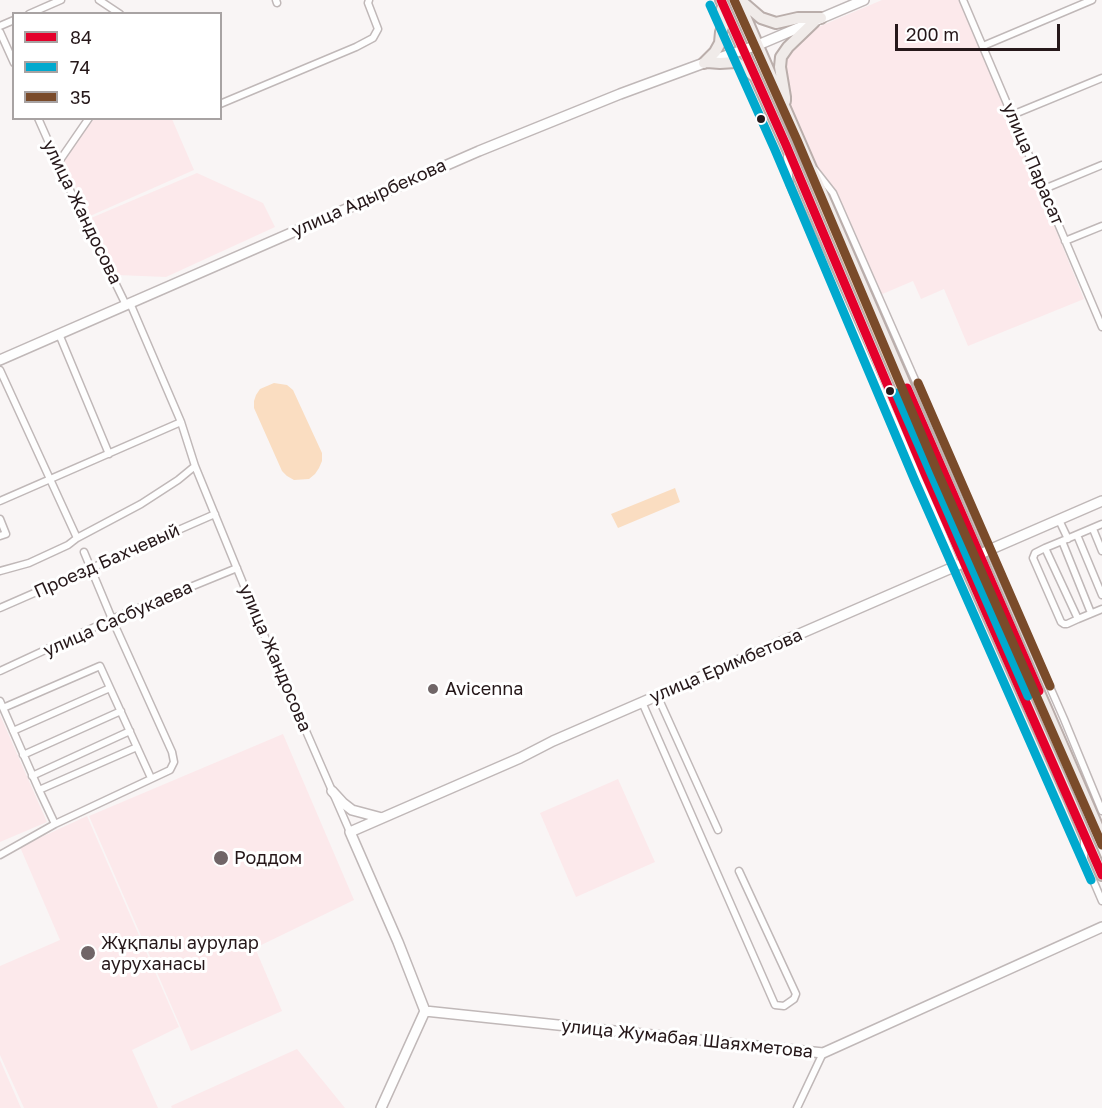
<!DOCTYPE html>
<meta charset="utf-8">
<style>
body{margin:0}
#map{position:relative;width:1102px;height:1108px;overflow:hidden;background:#f9f5f5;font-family:"Golos Text",sans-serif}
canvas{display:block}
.legend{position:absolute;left:12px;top:12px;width:210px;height:108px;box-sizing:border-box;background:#fff;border:2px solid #a8a3a3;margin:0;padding:8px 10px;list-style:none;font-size:18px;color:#26181a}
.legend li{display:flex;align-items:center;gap:12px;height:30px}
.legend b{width:30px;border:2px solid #a8a3a3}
.scale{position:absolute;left:895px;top:24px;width:165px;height:27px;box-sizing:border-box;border:3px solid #26181a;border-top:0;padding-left:8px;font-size:18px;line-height:21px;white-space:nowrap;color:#26181a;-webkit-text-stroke:4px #fff;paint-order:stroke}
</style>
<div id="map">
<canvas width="1102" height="1108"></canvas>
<ul class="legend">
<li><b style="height:8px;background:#e4002b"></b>84</li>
<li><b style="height:8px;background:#00a9ce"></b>74</li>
<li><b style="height:8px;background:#7a4b2a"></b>35</li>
</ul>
<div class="scale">200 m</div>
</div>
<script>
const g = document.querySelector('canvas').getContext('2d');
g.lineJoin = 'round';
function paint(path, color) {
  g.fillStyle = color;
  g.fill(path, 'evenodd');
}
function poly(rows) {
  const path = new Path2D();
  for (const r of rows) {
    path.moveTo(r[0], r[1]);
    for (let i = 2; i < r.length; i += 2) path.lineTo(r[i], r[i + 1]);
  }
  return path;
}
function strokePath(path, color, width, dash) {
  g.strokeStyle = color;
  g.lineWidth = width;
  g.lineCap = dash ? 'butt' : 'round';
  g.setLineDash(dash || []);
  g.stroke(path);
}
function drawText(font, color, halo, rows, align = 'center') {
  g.font = font + ' "Golos Text",sans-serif';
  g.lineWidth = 6;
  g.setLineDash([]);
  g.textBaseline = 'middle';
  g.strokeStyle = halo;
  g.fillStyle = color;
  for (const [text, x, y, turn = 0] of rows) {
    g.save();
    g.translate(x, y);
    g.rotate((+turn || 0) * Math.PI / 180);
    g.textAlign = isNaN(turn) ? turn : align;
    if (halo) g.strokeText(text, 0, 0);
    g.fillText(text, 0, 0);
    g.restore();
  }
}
const built = poly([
 [882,0,962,0,1084,299,968,346,944,289,921,299,913,281,873,298,787,100,780,52,790,39],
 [94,119,172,119,194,170,90,216,62,158],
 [197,173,263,203,275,227,166,277,117,275,91,218],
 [0,715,47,822,0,842],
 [283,734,354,900,255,948,282,1011,191,1051,89,816],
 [618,779,655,862,576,897,540,813],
 [87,816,179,1027,132,1050,158,1108,24,1108,0,1055,0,966,60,940,20,847],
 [297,1049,345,1108,172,1108,171,1106],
 [0,1060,21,1108,0,1108]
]);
const green = poly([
 [763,69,935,465,931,467,758,71],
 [274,383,287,385,293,390,322,453,322,461,319,468,315,474,309,479,294,480,287,476,282,471,254,408,254,401,256,395,260,389],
 [675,488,680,502,618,528,611,514],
 [976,562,1075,788,1071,790,972,563]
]);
const street = poly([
 [99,0,120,14],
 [276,0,277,3],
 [963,0,1102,327],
 [29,14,61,0],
 [0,26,14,20],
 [0,32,14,63],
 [983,46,1092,0],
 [220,104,356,47,373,38,378,29,368,3,369,0],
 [1012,115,1102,78],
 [38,118,69,188,126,305],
 [787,157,790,185,927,495,956,566],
 [58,163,89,118],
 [815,170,833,193,1064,719,1102,811],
 [1044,189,1102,165],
 [1065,241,1102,226],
 [130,303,181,422,195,466,265,637,350,832],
 [59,334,109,454],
 [0,370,77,538],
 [0,501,181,422],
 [0,519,6,534,0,536],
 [1059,520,1068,539],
 [1093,529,1102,551],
 [1077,535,1102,595],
 [1045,548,1078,619,1067,624,1064,624,1061,622,1033,558,1035,553,1045,548,1062,541],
 [0,571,29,563,68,545,77,538,141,504,178,480,195,466],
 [0,608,215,514],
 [1091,613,1062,541,1102,524],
 [1078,619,1102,609],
 [0,671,112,619,237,568],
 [657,695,718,830],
 [0,701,39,790,55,824],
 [642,702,775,1005,784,1006,794,999,796,994,739,871],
 [3,708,100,666,151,778],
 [13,731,110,688],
 [23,755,121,711],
 [32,776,130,731],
 [39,790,137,747],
 [1084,841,1084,859,1102,901],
 [0,855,55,824,170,770,174,762,172,752,112,619,84,552],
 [797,1108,823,1053]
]);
const secondary = poly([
 [0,360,479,151,620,94,704,63,758,45,864,0],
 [332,791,343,803,352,810,382,818],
 [425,1011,398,942,350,832,520,758,553,741,956,566,989,550,1102,501],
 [425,1011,823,1053,1102,927],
 [381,1108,425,1011]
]);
const primary = poly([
 [721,0,786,145,926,476,1069,798,1102,875],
 [738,0,1102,837],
 [740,0,761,18,776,23,798,18,821,18],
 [707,62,720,63,736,62,753,75],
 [704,63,715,52,720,43,721,32,723,27,722,9],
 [785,101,785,97,780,67,781,57,788,47,814,22]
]);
const bus1 = poly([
 [721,0,786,145,926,476,1102,875],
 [907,388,1039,691]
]);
const bus2 = poly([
 [710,5,775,150,915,481,1091,880],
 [896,393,1028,696]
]);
const bus3 = poly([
 [734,0,797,140,937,471,1102,845],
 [918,383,1050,686]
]);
const markers = [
 [761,119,5,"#26181a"],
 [890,391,5,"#26181a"],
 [433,689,6,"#706567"],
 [221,858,8,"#706567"],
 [88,953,8,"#706567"]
];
const streetNames = [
 ["улица Парасат",1033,164,67],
 ["улица Адырбекова",369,198,-24],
 ["улица Жандосова",82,212,64],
 ["Проезд Бахчевый",107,561,-24],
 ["улица Сасбукаева",118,619,-24],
 ["улица Жандосова",275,658,67],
 ["улица Еримбетова",726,666,-23],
 ["улица Жумабая Шаяхметова",687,1039,6]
];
const poiNames = [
 ["Avicenna",445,689],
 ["Роддом",234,858],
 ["Жұқпалы аурулар",101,943],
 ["ауруханасы",101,964]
];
paint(built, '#fce9eb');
paint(green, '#faddc1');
strokePath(street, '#c0b8b8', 9);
strokePath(secondary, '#c0b8b8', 12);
strokePath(primary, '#baaeab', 14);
strokePath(street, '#fefefe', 6);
strokePath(secondary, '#fefefe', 9);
strokePath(primary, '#f0ebe9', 10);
strokePath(bus1, '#e4002b', 9);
strokePath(bus2, '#00a9ce', 9);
strokePath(bus3, '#7a4b2a', 9);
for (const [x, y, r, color] of markers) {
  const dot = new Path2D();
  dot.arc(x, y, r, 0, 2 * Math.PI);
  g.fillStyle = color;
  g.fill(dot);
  strokePath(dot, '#fff', 2);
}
drawText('18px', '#26181a', '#fff', streetNames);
drawText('18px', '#26181a', '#fff', poiNames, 'left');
</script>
